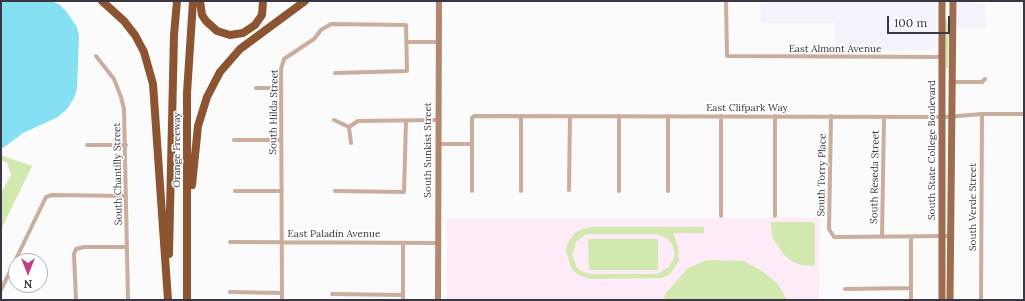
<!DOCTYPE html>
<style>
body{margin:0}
#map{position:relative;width:1025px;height:301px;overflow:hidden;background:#fbfbfb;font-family:Lora,serif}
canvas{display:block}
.frame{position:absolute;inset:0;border:2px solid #3a3643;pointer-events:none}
.north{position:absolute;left:8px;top:253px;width:40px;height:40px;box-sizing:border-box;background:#fff;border:1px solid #b0afb4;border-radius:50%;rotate:180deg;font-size:11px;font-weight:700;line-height:16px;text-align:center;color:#3a3643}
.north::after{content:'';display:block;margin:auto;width:14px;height:18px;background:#c13e84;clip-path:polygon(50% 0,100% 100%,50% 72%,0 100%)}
.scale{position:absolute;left:887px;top:16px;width:63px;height:18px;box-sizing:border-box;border:2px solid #3a3643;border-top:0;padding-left:5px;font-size:12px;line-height:14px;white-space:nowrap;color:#3a3643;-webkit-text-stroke:3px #fff;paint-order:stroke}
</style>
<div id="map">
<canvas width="1025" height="301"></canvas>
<div class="frame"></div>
<div class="north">N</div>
<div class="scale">100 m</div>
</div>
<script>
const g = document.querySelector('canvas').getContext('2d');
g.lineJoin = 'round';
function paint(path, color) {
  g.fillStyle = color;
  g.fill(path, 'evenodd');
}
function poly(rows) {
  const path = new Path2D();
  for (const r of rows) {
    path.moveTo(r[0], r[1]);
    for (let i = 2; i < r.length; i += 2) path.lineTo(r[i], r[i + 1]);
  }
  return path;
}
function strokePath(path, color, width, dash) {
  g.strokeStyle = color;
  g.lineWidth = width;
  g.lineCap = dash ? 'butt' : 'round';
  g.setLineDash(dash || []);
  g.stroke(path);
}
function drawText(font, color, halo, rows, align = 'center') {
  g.font = font + ' Lora,serif';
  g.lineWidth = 3;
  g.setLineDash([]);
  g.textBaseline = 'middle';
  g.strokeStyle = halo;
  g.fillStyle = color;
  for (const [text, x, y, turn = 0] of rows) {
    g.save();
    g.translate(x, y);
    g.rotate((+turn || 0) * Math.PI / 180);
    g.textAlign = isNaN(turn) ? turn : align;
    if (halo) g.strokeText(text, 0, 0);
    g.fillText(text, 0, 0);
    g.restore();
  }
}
const built = poly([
 [761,1,936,1,936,46,932,50,835,51,835,23,763,23,761,21],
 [958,1,985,3,986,29,957,29]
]);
const education = poly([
 [447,218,820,218,819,300,447,300]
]);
const green = poly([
 [946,18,949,30,948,68,946,69,945,19],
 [1,155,32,166,1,230,1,193,11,175,7,163,1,160],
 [771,222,812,222,815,224,815,266,801,265,791,261,783,254,772,237],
 [592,227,704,227,704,233,673,233,678,246,679,261,670,274,662,278,589,279,577,274,572,269,566,252,567,244,575,233,582,229],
 [586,234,657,234,668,239,672,244,675,254,673,260,669,267,657,274,590,274,583,272,577,268,572,255,576,242],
 [588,239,658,239,658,270,589,270],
 [707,260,744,261,762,271,777,283,787,300,664,300,665,294,688,268]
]);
const water = poly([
 [1,1,52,1,60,5,66,11,77,27,79,36,77,89,74,98,67,109,58,117,23,133,3,148,1,147]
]);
const street = poly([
 [726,1,727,56,942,57],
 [406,42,439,42],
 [96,56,114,79,121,97,124,109,128,300],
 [952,82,982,82,985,79],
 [256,88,281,88],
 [619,116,619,191],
 [668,116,668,191],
 [721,116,721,216],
 [775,116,775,216],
 [831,116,829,229,834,237,951,236],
 [334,120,349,127,351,143],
 [349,127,358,121,438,120],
 [234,140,281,140],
 [438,144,472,144],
 [87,145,126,145],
 [569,190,570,116],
 [235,191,282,191],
 [335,191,404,192,406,121],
 [472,191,472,118,474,116,946,117,982,114,1024,114],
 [521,191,521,116],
 [882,237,884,117],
 [230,242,438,243],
 [403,243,403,300],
 [845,289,911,288],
 [1,290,46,197,52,195,126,196],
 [230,292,282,293],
 [332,294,403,295],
 [76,300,74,254,76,249,84,247,127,247],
 [282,300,281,69,284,59,314,39,321,30,331,24,406,25,407,71,335,73],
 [911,300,911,237],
 [981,300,982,114]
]);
const secondary = poly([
 [438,300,439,1]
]);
const primary = poly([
 [942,1,942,300],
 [950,300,953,1]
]);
const highway = poly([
 [102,1,124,21,135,35,144,52,153,84,168,300],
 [200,1,202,15,206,21,217,31,230,35,243,33,255,25,262,15,263,1],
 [192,185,198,126,207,97,220,72,240,49,305,1],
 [169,254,174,35,177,1],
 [187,300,187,93,193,1]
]);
const streetNames = [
 ["East Almont Avenue",835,49],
 ["East Clifpark Way",747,108],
 ["South Hilda Street",274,112,-89],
 ["Orange Freeway",177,150,-90],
 ["South Sunkist Street",428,150,-90],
 ["South State College Boulevard",932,150,-90],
 ["South Chantilly Street",118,174,-91],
 ["South Torry Place",822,175,-89],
 ["South Reseda Street",875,177,-89],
 ["South Verde Street",973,207,-90],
 ["East Paladin Avenue",334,234]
];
paint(built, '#f4f2fa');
paint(education, '#fdecf7');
paint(green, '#d1e9ae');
paint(water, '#84e0f2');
strokePath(street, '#caad9d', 4);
strokePath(secondary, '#b1876f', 6);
strokePath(primary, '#9e6c4e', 7);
strokePath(highway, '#8c5430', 8);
drawText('10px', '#3a3643', '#fff', streetNames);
</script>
